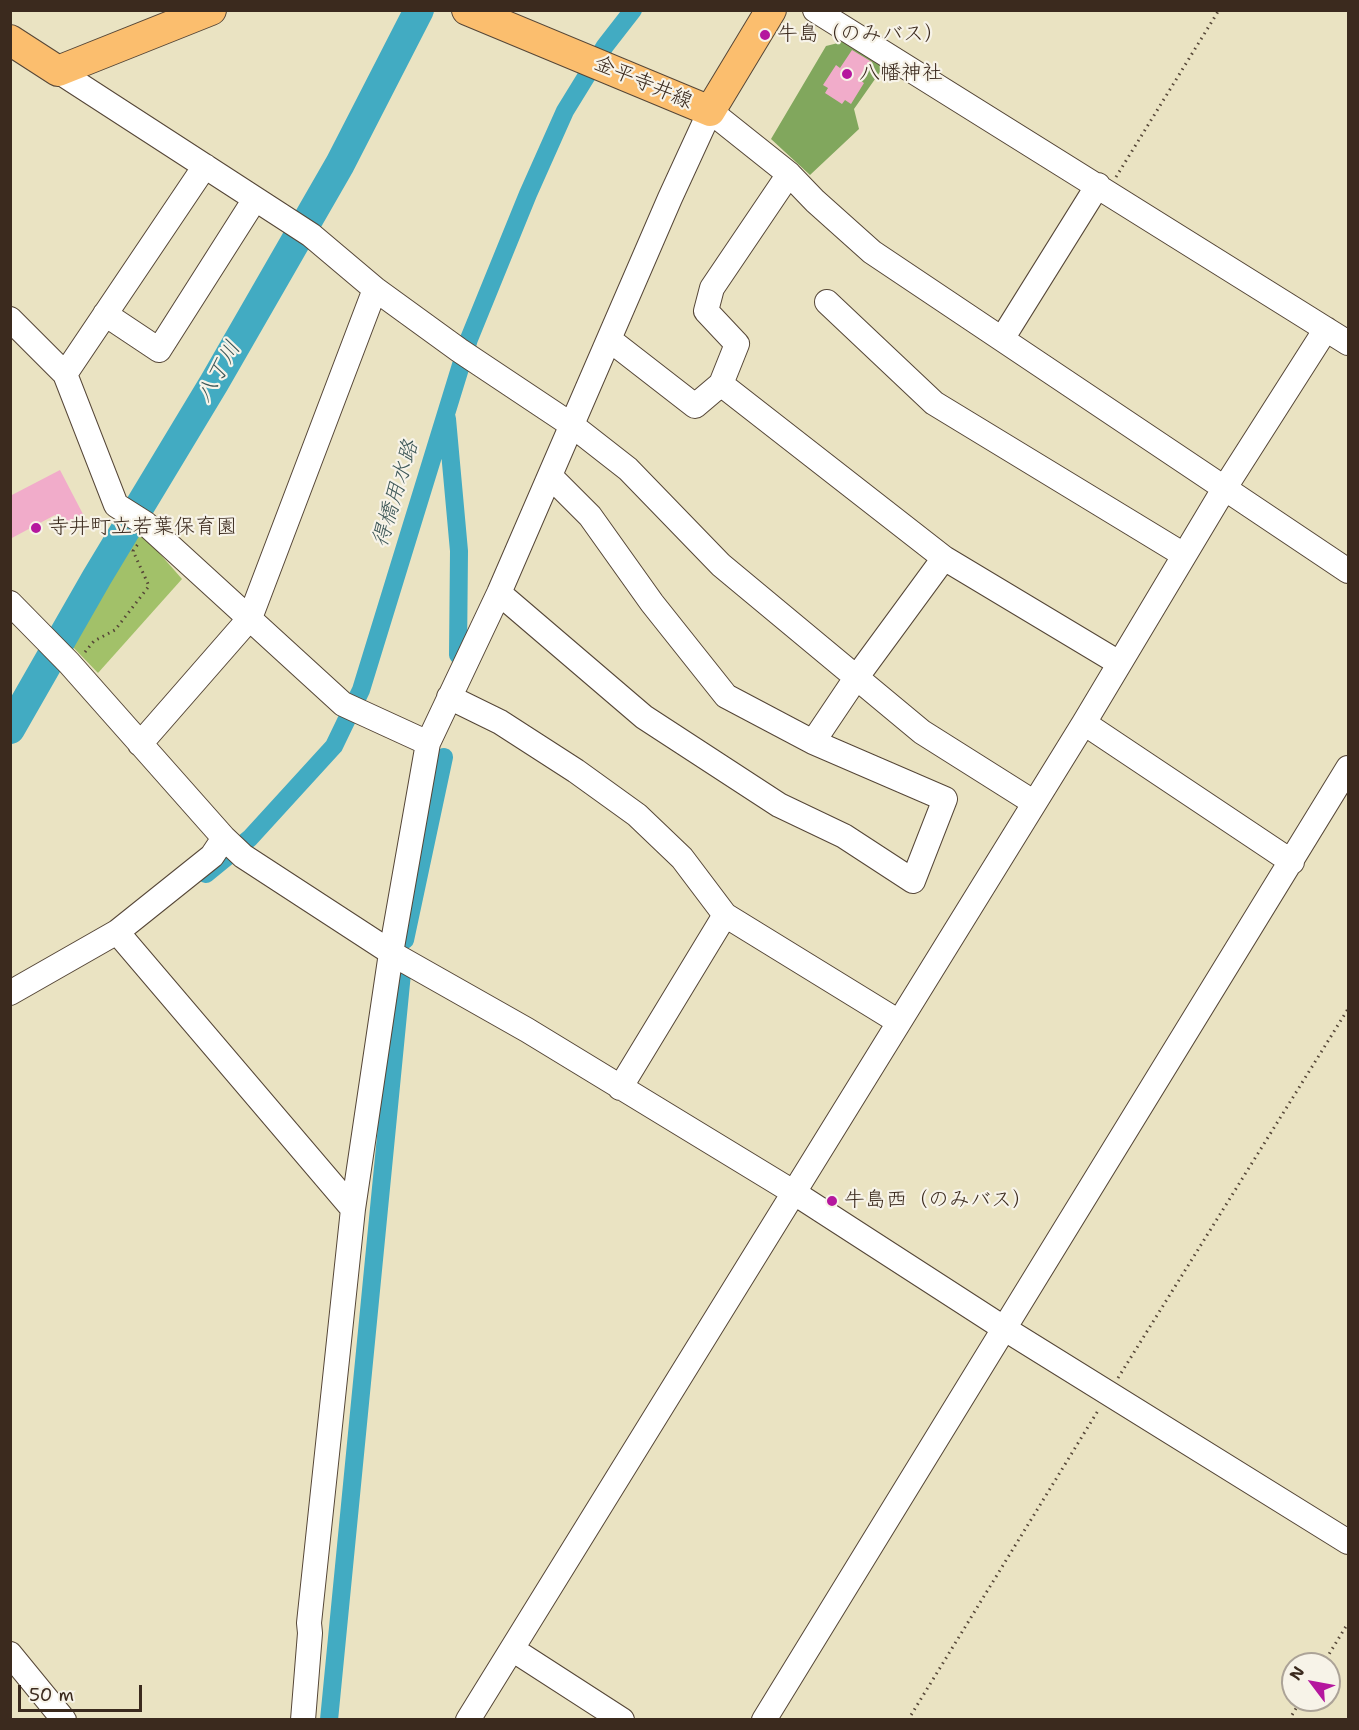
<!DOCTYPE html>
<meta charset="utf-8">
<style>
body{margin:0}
#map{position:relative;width:1359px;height:1730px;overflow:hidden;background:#eae3c2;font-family:"Shantell Sans",sans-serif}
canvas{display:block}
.frame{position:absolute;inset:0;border:12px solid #3b2a1e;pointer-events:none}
.north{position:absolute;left:1281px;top:1652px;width:60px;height:60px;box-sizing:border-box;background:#f7f3e8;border:2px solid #aca397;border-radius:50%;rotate:302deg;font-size:16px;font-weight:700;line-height:24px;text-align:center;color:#3b2a1e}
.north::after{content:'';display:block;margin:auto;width:21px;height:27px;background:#b5179e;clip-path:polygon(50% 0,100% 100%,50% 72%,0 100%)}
.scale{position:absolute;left:18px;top:1685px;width:124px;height:27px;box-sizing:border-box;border:3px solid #3b2a1e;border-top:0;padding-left:8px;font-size:18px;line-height:21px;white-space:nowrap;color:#3b2a1e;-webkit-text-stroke:4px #f7f3e8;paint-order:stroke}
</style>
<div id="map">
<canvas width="1359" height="1730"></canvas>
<div class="frame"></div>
<div class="north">N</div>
<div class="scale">50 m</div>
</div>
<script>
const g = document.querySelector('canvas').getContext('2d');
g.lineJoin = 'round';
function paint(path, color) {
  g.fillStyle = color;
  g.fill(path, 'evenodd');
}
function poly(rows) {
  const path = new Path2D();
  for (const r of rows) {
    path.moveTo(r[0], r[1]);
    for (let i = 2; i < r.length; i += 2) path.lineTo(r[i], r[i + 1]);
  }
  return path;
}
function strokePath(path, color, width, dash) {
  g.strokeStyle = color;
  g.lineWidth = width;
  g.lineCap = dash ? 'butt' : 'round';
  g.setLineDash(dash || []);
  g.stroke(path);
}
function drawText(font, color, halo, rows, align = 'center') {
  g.font = font + ' "Shantell Sans","Klee One",sans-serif';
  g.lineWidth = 4.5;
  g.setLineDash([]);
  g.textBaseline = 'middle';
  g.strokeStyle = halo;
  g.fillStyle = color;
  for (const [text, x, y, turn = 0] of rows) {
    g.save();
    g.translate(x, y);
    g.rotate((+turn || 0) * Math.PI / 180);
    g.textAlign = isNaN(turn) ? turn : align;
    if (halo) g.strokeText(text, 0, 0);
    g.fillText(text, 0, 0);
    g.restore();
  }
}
const green = poly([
 [139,530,182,579,98,673,70,644]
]);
const forest = poly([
 [854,39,887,62,854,109,859,129,810,175,771,139,826,46]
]);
const canal = poly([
 [447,419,459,551,458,655],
 [206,874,250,838,334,746,361,690,469,339,528,194,565,111,605,46,633,10],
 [405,940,444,757],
 [329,1720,402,973]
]);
const river = poly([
 [10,729,97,577,214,383,340,164,419,10]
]);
const building = poly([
 [852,50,872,62,860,80,864,83,851,104,845,100,842,104,825,93,828,88,823,85,836,65,840,68],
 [60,470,85,518,64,530,55,515,10,539,10,496]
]);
const path = poly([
 [1116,177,1219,10],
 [85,652,94,641,115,630,149,586,133,551,138,544],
 [1118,1378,1348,1009],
 [1323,1664,1348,1623],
 [908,1720,1099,1409],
 [1289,1720,1301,1700]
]);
const minor = poly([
 [815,10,1348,343],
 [58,71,311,235,375,289,459,350,573,426,628,469,721,565,922,732,1033,802],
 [827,302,934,403,1184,555],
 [105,314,159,350,255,199],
 [10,319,65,374,116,505,146,524,343,704,428,743],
 [1002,339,1098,185],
 [610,340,695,406,721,384,944,558,1119,663],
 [65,374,205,166],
 [721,384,737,344,706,311,712,288,789,174],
 [499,593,644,717,779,805,844,836,913,881,945,799,813,742,726,696,652,603,590,516,550,476],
 [10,603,69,663,224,838,243,856,398,957,527,1030,793,1192,1005,1329,1348,1542],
 [449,697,500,722,576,771,637,815,682,858,725,915,899,1022],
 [1084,723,1292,862],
 [813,742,856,678,944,558],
 [140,744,250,618,375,289],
 [117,932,353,1209],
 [10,993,117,932,212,856,224,838],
 [620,1088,725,915],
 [512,1649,622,1720],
 [10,1654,64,1720],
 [303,1720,310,1633,309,1623,353,1209,391,953,428,743,499,593,670,198,710,111,789,174,815,201,872,252,1348,571],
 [468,1720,1084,723,1224,489,1326,329],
 [764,1720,1348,768]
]);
const major = poly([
 [467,10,710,111,771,10],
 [10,40,58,71,211,10]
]);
const markers = [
 [765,35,6,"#b5179e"],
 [847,74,6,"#b5179e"],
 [36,528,6,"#b5179e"],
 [832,1201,6,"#b5179e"]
];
const poiNames = [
 ["牛島（のみバス）",777,35],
 ["八幡神社",859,74],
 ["寺井町立若葉保育園",48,528],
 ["牛島西（のみバス）",844,1201]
];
const streetNames = [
 ["金平寺井線",643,83,23]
];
const waterNames = [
 ["八丁川",219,372,-60],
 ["得橋用水路",396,494,-73]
];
paint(green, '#a2c169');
paint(forest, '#81a75d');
strokePath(canal, '#42abc2', 18);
strokePath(river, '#42abc2', 30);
paint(building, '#f1acca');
strokePath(minor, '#554637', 26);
strokePath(major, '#554637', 32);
strokePath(path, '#554637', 3, [1.5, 4.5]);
strokePath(minor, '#fff', 24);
strokePath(major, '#fbbe6e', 30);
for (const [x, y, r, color] of markers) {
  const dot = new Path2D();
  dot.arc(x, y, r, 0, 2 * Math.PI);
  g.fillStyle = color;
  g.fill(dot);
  strokePath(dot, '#f7f3e8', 2);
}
drawText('21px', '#3b2a1e', '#f7f3e8', poiNames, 'left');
drawText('21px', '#3b2a1e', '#f7f3e8', streetNames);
drawText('italic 22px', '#3d5757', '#f7f3e8', waterNames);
</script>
